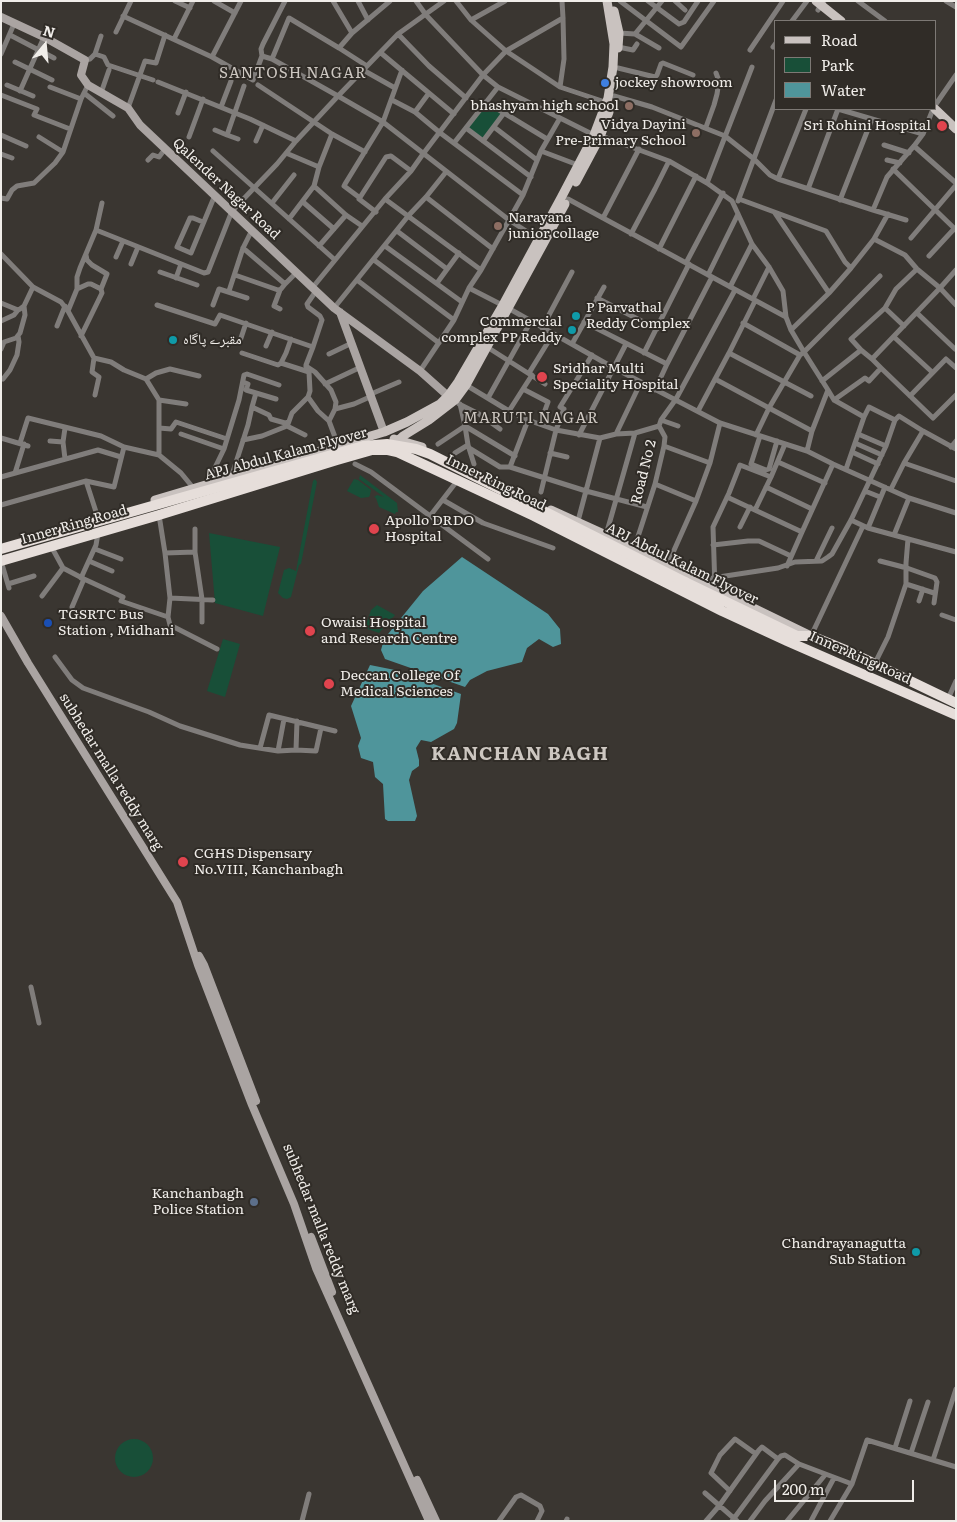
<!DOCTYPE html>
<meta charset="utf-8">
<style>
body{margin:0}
#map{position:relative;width:957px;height:1522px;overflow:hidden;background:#3a3631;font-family:Literata,serif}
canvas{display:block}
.frame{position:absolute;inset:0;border:2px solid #f0ede9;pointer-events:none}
.legend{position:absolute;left:774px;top:20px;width:162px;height:90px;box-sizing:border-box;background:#302c27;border:1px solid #7d7975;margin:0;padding:6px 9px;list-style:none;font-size:15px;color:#f0ede9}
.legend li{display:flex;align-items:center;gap:10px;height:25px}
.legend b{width:25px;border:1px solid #7d7975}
.north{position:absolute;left:20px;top:20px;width:50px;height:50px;-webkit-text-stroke:4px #302c27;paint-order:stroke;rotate:17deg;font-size:14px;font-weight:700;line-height:20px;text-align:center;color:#f0ede9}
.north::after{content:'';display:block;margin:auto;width:18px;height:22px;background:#f0ede9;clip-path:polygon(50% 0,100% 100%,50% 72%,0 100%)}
.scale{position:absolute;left:774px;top:1480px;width:140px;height:22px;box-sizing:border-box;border:2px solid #f0ede9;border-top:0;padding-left:6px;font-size:15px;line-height:18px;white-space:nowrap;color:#f0ede9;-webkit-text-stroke:4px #302c27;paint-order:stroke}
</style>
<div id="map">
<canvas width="957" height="1522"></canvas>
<div class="frame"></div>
<ul class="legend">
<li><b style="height:6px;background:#c9c2bf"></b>Road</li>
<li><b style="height:14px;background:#184f38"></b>Park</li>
<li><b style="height:14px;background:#4f959b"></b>Water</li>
</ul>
<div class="north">N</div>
<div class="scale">200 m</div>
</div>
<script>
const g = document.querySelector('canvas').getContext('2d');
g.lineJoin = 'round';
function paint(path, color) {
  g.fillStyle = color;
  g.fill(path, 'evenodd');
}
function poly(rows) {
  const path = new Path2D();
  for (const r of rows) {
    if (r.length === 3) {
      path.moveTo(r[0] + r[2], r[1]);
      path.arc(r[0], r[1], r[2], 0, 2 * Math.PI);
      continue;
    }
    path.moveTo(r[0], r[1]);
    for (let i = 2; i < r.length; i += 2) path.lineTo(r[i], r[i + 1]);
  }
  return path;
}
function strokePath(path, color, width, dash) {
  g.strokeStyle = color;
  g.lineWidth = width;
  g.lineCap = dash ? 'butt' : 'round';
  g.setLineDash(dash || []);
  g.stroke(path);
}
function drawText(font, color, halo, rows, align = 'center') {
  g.font = font + ' Literata,"Noto Naskh Arabic",serif';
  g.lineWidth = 4;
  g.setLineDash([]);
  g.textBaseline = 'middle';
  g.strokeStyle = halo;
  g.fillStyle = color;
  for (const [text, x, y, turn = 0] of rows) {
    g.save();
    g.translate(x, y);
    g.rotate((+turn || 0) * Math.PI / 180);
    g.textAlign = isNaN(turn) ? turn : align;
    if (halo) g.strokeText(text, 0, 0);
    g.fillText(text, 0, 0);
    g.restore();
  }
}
const green = poly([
 [486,103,502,113,483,140,466,127],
 [360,475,397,503,398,512,396,512,395,514,379,507,376,498,374,497,377,495,384,497,359,479],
 [315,479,317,482,301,564,299,565,291,597,287,599,283,598,278,593,284,570,289,568,296,571,313,481],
 [354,479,358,480,371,490,370,495,369,497,361,498,347,491],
 [209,533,280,547,263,616,215,603],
 [377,605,395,615,379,633,365,628,371,610],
 [223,639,240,644,225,697,207,691],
 [134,1458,19]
]);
const water = poly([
 [462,557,548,614,560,629,561,644,553,647,539,639,527,648,522,662,487,671,470,680,465,687,385,659,381,650,384,639,423,591],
 [370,665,395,670,461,694,457,723,454,729,431,742,421,740,416,748,419,760,419,766,412,771,409,780,417,816,415,821,388,821,385,819,383,784,375,777,373,762,361,758,358,746,361,738,351,706]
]);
const street = poly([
 [175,1,190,8],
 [214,1,235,13],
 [333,1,352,33],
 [358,1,368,20],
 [416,1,426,15,483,75,498,87,594,135,607,138,669,161,707,183,732,201,752,244,769,267,783,291,786,317,791,330,804,352,800,355,769,408,715,379],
 [456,1,471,20,506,51,560,87,611,104],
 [620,1,681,47,714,1],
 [648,1,679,24,684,22,698,1],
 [675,1,685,10],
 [858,1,885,21],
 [946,1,956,7],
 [818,10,824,1],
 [123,16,212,57,253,80,262,56,261,49,263,44,285,1],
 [471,20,505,1],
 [792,21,807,1],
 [116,32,131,1],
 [619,33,635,34,659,48],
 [398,34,429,66,466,98],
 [635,34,662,1],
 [10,35,54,58],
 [174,39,193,1],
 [618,47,633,50,637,44],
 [773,47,776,43],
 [750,50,783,1],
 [381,53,454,114],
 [1,54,14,24],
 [95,54,101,36],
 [262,56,272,59,338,96,383,122,509,220,540,240],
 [212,57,241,1],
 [272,59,289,18,339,48],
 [85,60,90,59,95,54,104,57,108,65,153,80],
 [15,62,52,80],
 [367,66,339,48,352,33,390,1],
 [618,68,655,77,657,75,661,64,663,63,693,75],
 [363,70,395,88],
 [158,82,250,119,296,141],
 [7,85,33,96],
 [258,85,332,134,365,152],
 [50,87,81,99],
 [560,87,564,59,563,18,562,1],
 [20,91,44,37],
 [84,93,113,116],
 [101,93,109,70],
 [1,95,37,109,34,115,70,129],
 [614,96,652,107,725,136,754,159,770,175,778,179,873,210,887,177,914,146,923,134,933,109],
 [392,100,415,112,439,132,523,195],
 [486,102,547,139],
 [936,104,956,75],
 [221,107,231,81],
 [128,108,145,61,156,63,165,35],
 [415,112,429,93],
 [178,113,186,92],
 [494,127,537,160],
 [706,127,714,105,717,94,719,81,716,73],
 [466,128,531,177],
 [215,130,227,135,244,86],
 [332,134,319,167,314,186,346,215,362,226],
 [1,135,26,146],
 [227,135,238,139],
 [39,137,63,152],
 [189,137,203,99],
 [256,141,263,125],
 [483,141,504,113],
 [454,143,498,87],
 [884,145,909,153],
 [914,146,956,183],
 [213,151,335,260],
 [541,151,578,165],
 [286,153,319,167],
 [1,154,12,158],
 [148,160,153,155,159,157,165,149],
 [887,160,900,163],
 [893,169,956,230],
 [778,179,806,109],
 [707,183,752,67],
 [808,189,838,109,923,134],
 [426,197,493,249],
 [1,198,7,199,12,190,17,186,34,183,55,163,63,152,81,99,88,85],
 [360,198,344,186,345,184,383,122,402,70],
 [385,199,481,270],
 [568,199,603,218,639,149],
 [739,199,826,231,845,262,851,268,874,239,905,255,917,269,940,288,956,270],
 [840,200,872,119],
 [738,201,776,100],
 [303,202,334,229],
 [272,203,294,175],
 [873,210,906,220],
 [376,212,359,199,386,157,391,156,411,171],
 [775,213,829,293],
 [603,218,786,317],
 [289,219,314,186],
 [203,222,193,218,190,218,177,247,191,253,215,195],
 [96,230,102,203],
 [397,231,447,269],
 [631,234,655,189,669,161],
 [911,238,956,185],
 [874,239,888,214],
 [319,246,346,215],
 [385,246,462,302],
 [243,248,285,284,297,272],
 [659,249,696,176],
 [1,254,33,287,61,302,68,311,94,358,111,362,124,370,146,379,159,400,159,455,181,473,195,490],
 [86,255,87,260,92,265,107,274,101,289],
 [929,256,954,229],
 [116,257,123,241],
 [374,260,454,320],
 [686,263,723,193],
 [131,264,138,247],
 [917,269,896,289,885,308,851,339,861,350,872,359,940,288,956,305],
 [160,272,197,285],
 [235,275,278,290,281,289,285,284],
 [708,275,738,214],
 [176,278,181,264],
 [357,280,439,343],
 [437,283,459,253],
 [313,287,385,199,411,171,423,154,483,75,506,51,563,18],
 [730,287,752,244],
 [469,288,508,308,531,321,488,398],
 [77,289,88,284,91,284,101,289,102,293,81,336],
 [280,290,274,306,280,309],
 [229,291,243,248,252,230],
 [597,298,657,329],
 [753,299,769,267],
 [1,303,18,310,20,309,24,306,33,287],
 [157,305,215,324,220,315,313,347,322,320,320,316,308,307,307,304,316,291],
 [213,305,219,289,247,298],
 [334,308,409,215,426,197,446,172],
 [885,308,904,326],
 [68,311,77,289,77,277,80,268,96,230,204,273,208,272,232,211,277,164,296,141,338,96,398,34,444,1],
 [917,313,955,349],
 [1,321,14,315,18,310],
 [531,321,614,368,720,423,807,451,833,464,909,498,956,513],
 [584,322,667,364],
 [743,323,800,355],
 [57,326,65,306],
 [542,328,572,272],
 [791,330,829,293,851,268],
 [894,337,932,372],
 [240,341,246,323],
 [572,344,604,287],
 [266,346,272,332],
 [313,347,306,365,309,372,310,391,308,397,318,411,329,421,338,445],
 [487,347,545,384],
 [1,349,4,342,16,338,20,333,25,315,24,306],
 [242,353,278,365,281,363,286,353,291,339],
 [644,353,689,264],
 [729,353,811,396],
 [329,354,352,343],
 [94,358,92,372,99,377,95,395],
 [281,363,309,372],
 [306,366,315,372,331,390,336,402,335,409,329,421],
 [881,368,933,418,956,395],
 [420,371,454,320,469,288,481,270,523,195,541,151,560,118],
 [529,373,553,334],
 [3,379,10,370,17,355,19,342,18,336],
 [146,379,156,373,170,369,199,376],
 [822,381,861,350],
 [243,382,248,384,246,390,276,399],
 [325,384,361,367],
 [466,385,509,411,528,420,556,430,600,438,616,434,635,433,659,426,665,437,664,446,655,484,634,549],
 [523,389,532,375],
 [655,390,667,364,712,277],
 [828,390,834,400,864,417,846,469],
 [256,393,252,407,269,415,271,419,285,423,288,422],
 [371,394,399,382],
 [910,396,946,359,956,368],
 [159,400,186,404],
 [834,400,865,378,869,381,881,368,872,359],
 [459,404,479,414,500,429],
 [460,404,465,426,468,445,474,464],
 [335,409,354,404,372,396],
 [509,411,523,389,548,402,540,424],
 [698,411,729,353,755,301],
 [864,417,869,407,895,420,899,416,923,431,904,463,891,489],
 [661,420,678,426],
 [288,424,292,413,308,397],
 [659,426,661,420,676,399,735,290],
 [159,428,171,429,176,422,227,439],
 [923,431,956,449],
 [181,434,224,449],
 [616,434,641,382],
 [858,434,886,446],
 [579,435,626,344],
 [756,435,769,408,812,431,828,390,804,352,880,276],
 [760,436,751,464,766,470,769,469,777,441],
 [1,438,28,446],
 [243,440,262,436,287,426,305,435],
 [50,441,63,442,65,459],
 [63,442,65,428],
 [855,443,882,455],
 [438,444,465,426,515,456],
 [664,446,710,463],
 [124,447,159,455],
 [951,447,956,441],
 [469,448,500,467,510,467,586,491,647,507],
 [807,451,812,431],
 [852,452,878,464],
 [455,453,468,445],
 [550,453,567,457],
 [778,462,825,483],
 [904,463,956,481],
 [355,464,371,472,488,559],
 [510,467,528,420],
 [15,473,24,444],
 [1,477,98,450,121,457],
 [231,478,248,425,252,407],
 [86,481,98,518],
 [207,484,224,449,239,400,244,375,247,374,279,385],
 [655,484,696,501],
 [766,487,812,509],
 [865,491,880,497],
 [541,492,556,430,564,409,560,407,592,355],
 [727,497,802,532,833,464],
 [443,500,483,523,553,548],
 [1,505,86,481,114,487,124,447,101,436,28,418,20,443],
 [755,510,771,477],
 [159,515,165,553,170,598,168,617,170,625,217,649],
 [430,516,457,481],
 [851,520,868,528,956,552],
 [578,521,600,438],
 [740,527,750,507],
 [868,528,885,487],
 [606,535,635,433],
 [894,535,909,498],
 [713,545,748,541,759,541,791,556],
 [51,546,63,568,84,579,123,597,121,601,168,617],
 [95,549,121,559],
 [195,552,202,599,202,622],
 [165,553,195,552,195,529],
 [1,561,9,588],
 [89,561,112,571],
 [816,561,832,528],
 [880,561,907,568,935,578,937,582,934,603],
 [667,566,696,501,710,463,720,423],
 [787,566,802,532],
 [81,578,96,545,98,533],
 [699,580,778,568,795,562,822,561,828,557,832,554,851,520,886,446,895,420],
 [8,584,34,576],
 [906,584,934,593],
 [715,589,713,527,729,493,740,465,771,477,785,444],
 [42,596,63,568],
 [170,598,213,600],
 [919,601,923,589],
 [72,607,84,579],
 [942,615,956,620],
 [811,636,863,526],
 [55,657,72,680,83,688,149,712,180,726,240,745,278,751,296,750,297,721],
 [875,663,888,637,906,584,906,563,908,539],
 [948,699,956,681],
 [260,748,269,715,335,731],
 [296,750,316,751,321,728],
 [278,751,284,719],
 [31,987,39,1023],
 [895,1448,910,1401],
 [911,1453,928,1402],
 [933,1460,956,1389],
 [730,1491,711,1473,720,1455,735,1439,756,1454],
 [705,1493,737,1521],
 [302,1521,309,1494],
 [499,1521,516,1497,521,1495,540,1506,542,1511,537,1521],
 [566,1521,567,1519],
 [706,1521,719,1506,759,1450,762,1447,778,1459,781,1456,785,1455,799,1464,852,1484],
 [732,1521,778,1459],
 [750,1521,765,1501,799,1464],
 [787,1521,825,1475],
 [811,1521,834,1478],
 [830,1521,852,1484,867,1440,956,1467]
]);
const secondary = poly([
 [1,17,44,37,85,60,81,75,88,85,128,108,140,125,334,308,420,371,448,396],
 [340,312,384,432],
 [1,616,28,663,177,902,198,965,252,1105,294,1204,316,1268,429,1521],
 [199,956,204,965,256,1101],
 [311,1237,332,1292],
 [417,1480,436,1521]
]);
const primary = poly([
 [816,1,841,21],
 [614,11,619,33,618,48],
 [935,109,956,129],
 [576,182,600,137,609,112],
 [394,439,422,447],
 [389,449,403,436,429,420,455,400,466,385,565,204],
 [155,500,384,432,407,422,440,404,448,396,458,382,503,305,561,198,594,135,608,98,613,67,614,44,607,1],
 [551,510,606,535,667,566,811,636]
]);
const highway = poly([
 [1,561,159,515,337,460,372,450,388,450,397,452,534,516,722,611,787,641,956,715],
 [685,582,797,636,811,636,850,652,956,703]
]);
const highwayBridge = poly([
 [1,549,363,446,387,444,416,449,430,454,685,582]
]);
const markers = [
 [605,83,5,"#3f7fe0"],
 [629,106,5,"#8d6e63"],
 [942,126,6,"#e0444e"],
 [696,133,5,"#8d6e63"],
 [498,226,5,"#8d6e63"],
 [576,316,5,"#0f9aa8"],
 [572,330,5,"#0f9aa8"],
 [173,340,5,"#0f9aa8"],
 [542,377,6,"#e0444e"],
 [374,529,6,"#e0444e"],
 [48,623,5,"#1a4fb4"],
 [310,631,6,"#e0444e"],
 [329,684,6,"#e0444e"],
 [183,862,6,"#e0444e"],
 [254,1202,5,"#5c6f8a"],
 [916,1252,5,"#0f9aa8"]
];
const poiNames = [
 ["jockey showroom",615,83],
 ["bhashyam high school",619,106,"right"],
 ["Vidya Dayini",686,125,"right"],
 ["Pre-Primary School",686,141,"right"],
 ["Sri Rohini Hospital",931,126,"right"],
 ["Narayana",508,218],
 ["junior collage",508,234],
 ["P Parvathal",586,308],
 ["Reddy Complex",586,324],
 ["Commercial",562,322,"right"],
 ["complex PP Reddy",562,338,"right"],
 ["مقبرے پاگاہ",183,340],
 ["Sridhar Multi",553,369],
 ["Speciality Hospital",553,385],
 ["Apollo DRDO",385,521],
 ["Hospital",385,537],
 ["TGSRTC Bus",58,615],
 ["Station , Midhani",58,631],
 ["Owaisi Hospital",321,623],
 ["and Research Centre",321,639],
 ["Deccan College Of",340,676],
 ["Medical Sciences",340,692],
 ["CGHS Dispensary",194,854],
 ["No.VIII, Kanchanbagh",194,870],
 ["Kanchanbagh",244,1194,"right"],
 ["Police Station",244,1210,"right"],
 ["Chandrayanagutta",906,1244,"right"],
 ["Sub Station",906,1260,"right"]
];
const streetNames = [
 ["Qalender Nagar Road",226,189,43],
 ["APJ Abdul Kalam Flyover",286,454,-15],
 ["Road No 2",644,472,-76],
 ["Inner Ring Road",496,483,26],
 ["Inner Ring Road",74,525,-16],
 ["APJ Abdul Kalam Flyover",682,564,26],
 ["Inner Ring Road",860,658,24],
 ["subhedar malla reddy marg",111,772,58],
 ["subhedar malla reddy marg",321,1229,68]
];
const neighbourhoodNames = [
 ["SANTOSH NAGAR",293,74],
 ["MARUTI NAGAR",531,419]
];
const districtNames = [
 ["KANCHAN BAGH",520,754]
];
paint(green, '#184f38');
paint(water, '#4f959b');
strokePath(street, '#807d7b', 5);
strokePath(secondary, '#aaa4a2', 8);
strokePath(primary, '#c9c2bf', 9);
strokePath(highway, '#e6deda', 10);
strokePath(highwayBridge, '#e6deda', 10);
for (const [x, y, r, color] of markers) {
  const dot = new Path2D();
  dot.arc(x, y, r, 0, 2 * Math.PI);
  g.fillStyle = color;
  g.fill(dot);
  strokePath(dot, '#302c27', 2);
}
drawText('14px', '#f0ede9', '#302c27', poiNames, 'left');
drawText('14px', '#f0ede9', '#302c27', streetNames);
g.letterSpacing = '1px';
drawText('15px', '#cdc7c1', '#302c27', neighbourhoodNames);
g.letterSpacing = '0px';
g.letterSpacing = '1px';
drawText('bold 19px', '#cdc7c1', '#302c27', districtNames);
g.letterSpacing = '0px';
</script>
